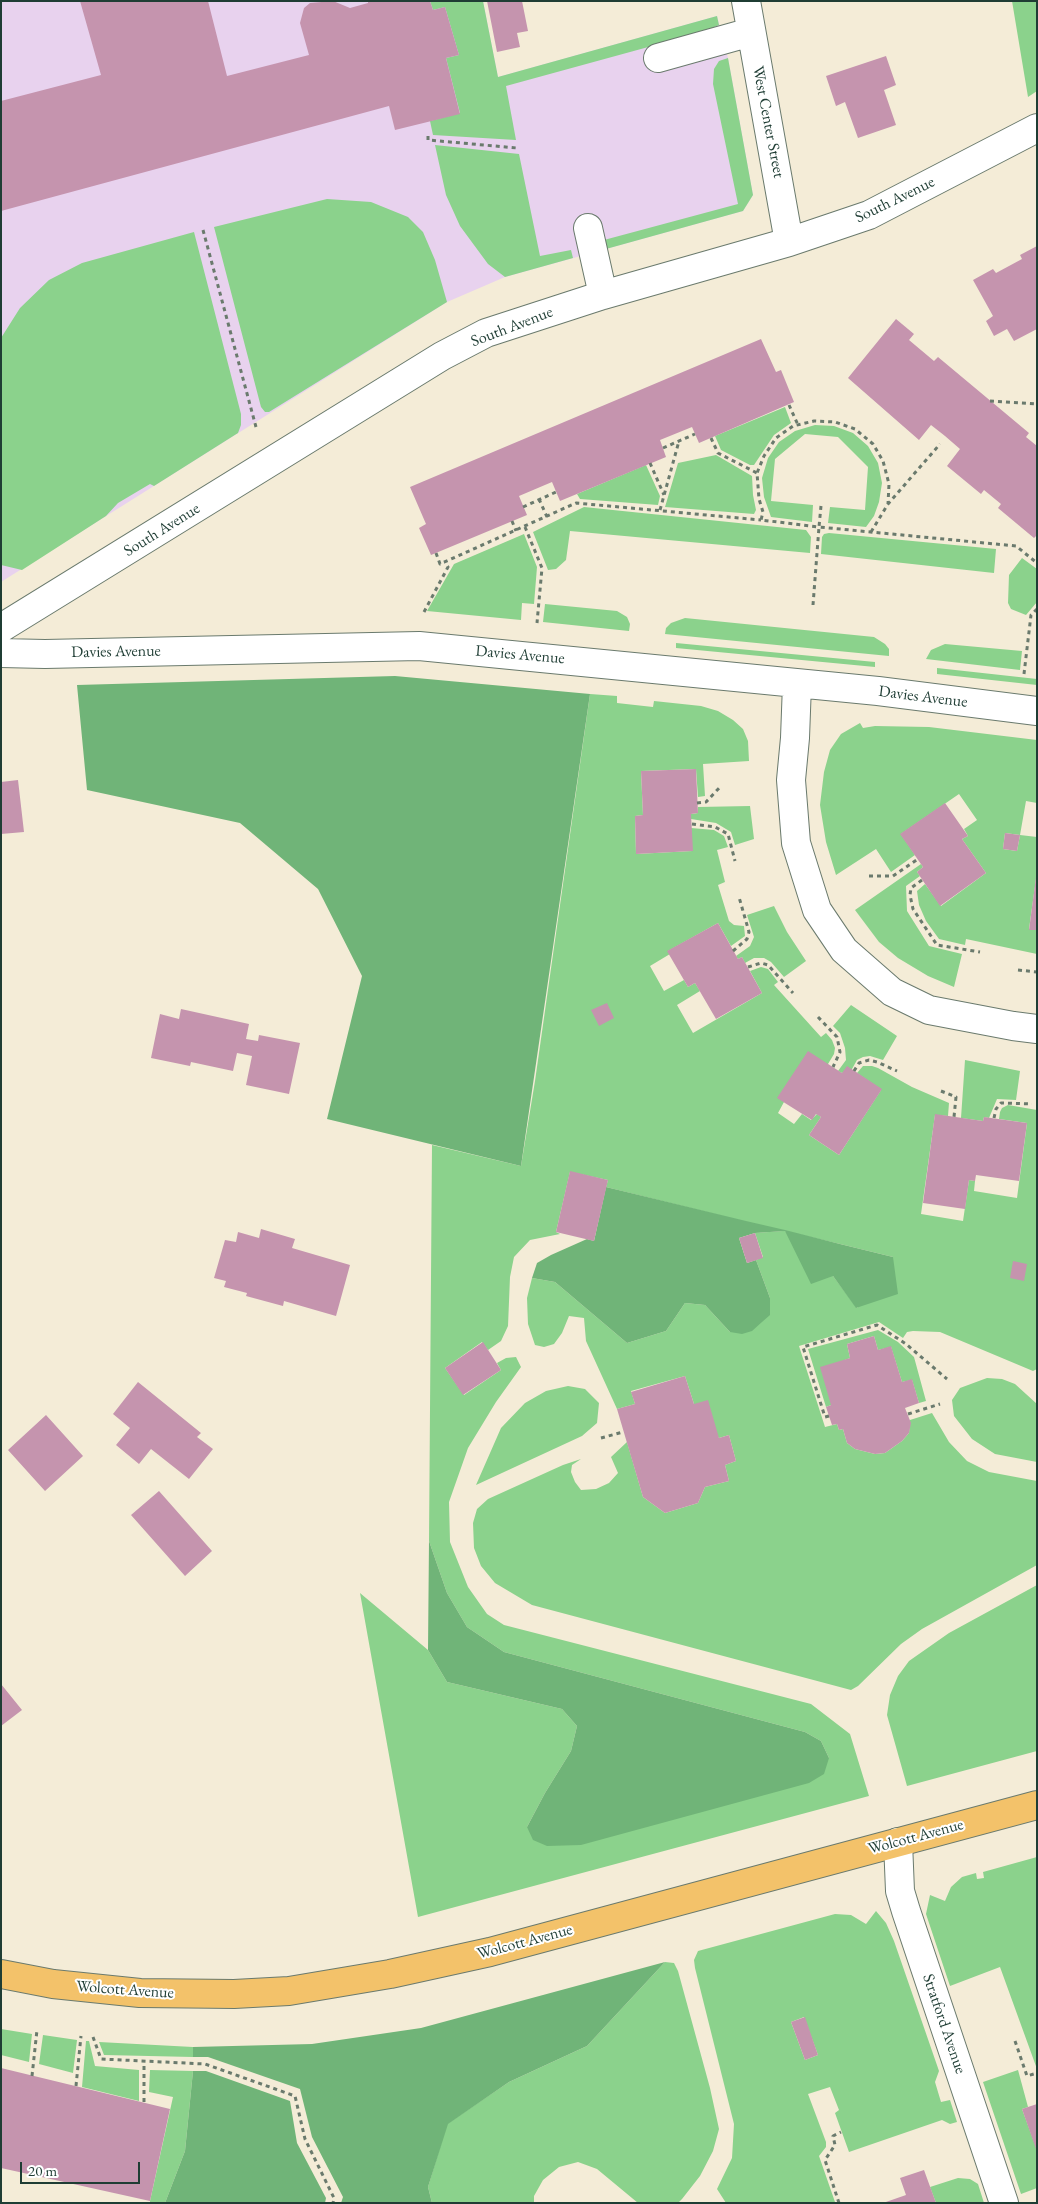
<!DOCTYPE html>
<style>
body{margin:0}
#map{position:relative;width:1038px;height:2204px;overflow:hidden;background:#f4ecd7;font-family:"EB Garamond",serif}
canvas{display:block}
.frame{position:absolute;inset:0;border:2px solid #1f3d34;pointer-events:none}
.scale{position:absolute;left:20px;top:2162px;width:120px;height:22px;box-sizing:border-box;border:2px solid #1f3d34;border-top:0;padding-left:6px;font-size:15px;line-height:18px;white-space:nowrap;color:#1f3d34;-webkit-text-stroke:4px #fff;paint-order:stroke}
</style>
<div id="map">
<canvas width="1038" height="2204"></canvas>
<div class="frame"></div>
<div class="scale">20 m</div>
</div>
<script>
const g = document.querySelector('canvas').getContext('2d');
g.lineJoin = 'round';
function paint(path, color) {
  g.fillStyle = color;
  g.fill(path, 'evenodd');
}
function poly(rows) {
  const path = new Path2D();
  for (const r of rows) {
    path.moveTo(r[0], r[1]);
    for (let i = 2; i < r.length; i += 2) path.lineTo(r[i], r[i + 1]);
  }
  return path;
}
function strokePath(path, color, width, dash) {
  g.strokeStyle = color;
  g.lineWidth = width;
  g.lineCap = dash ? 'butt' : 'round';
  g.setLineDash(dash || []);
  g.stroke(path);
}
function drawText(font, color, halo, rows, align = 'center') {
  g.font = font + ' "EB Garamond",serif';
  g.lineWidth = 4;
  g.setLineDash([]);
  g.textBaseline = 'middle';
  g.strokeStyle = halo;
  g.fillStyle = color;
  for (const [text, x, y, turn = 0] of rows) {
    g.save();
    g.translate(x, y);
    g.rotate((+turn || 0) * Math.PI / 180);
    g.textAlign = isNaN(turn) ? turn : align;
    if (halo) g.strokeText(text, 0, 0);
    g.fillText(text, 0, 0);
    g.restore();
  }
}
const built = poly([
 [1,1,483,1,498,77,717,16,728,58,753,195,743,211,505,277,447,302,1,582]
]);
const green = poly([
 [430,1,483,1,498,77,717,16,719,25,703,32,506,86,516,140,433,135,430,121,460,113,446,58,459,55,445,7,433,10],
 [1012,1,1037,1,1037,91,1028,97],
 [728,58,753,195,743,211,606,249,604,240,738,204,713,84,714,69,719,61],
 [435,145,519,154,540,256,571,250,573,258,505,277,488,264,460,226,446,195],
 [327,199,371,202,408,217,423,232,435,260,447,302,269,412,265,412,261,407,214,227],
 [194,232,241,414,241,425,238,433,154,486,150,484,118,503,106,516,22,570,1,565,1,338,20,308,49,280,82,263],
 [785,407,791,423,774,435,754,465,750,465,721,450,715,436],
 [815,425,834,426,853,433,868,446,878,463,882,483,879,502,874,516,866,527,828,523,830,507,865,510,868,467,838,437,805,434,775,459,771,501,813,505,812,522,771,517,764,497,762,478,768,458,779,442,795,431],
 [716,455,752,476,753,495,756,510,754,514,665,507,678,463],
 [646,465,660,496,658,505,580,499,577,494],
 [584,507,806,530,811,537,810,553,570,531,566,560,556,569,548,570,533,532],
 [829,533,996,549,994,573,821,554,822,537,824,534],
 [524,534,537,567,534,604,522,603,521,620,427,611,454,564],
 [1022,558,1037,569,1037,602,1026,615,1011,609,1008,603,1009,575],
 [545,604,617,611,627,617,630,624,629,631,543,622],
 [685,618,874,637,885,644,889,649,889,656,665,634,666,628,671,623],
 [676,643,875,662,875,667,676,648],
 [945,644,1022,651,1020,670,926,659,931,650],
 [937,668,1037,679,1037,685,937,674],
 [590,694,617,696,617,703,653,707,654,701,701,706,718,711,733,720,743,729,748,741,749,761,703,764,705,796,698,797,696,769,641,771,643,815,635,816,636,854,692,851,691,828,714,830,724,836,728,847,717,850,725,882,718,885,729,921,734,925,744,926,745,936,731,946,718,923,668,951,670,954,650,966,664,991,684,980,688,987,695,983,700,991,677,1005,693,1033,762,993,750,971,761,967,768,969,778,982,774,985,821,1037,826,1033,832,1040,835,1048,834,1054,828,1064,784,1102,778,1113,794,1124,802,1114,811,1120,817,1114,821,1117,809,1135,839,1155,881,1090,857,1073,863,1066,872,1066,878,1068,912,1087,949,1103,948,1116,935,1115,921,1214,963,1221,969,1180,975,1181,974,1191,1017,1198,1027,1123,999,1119,1000,1112,1002,1108,1008,1105,1037,1110,1037,1369,1033,1371,940,1332,913,1331,907,1332,903,1338,879,1322,799,1346,825,1427,837,1424,839,1430,843,1429,847,1443,855,1449,875,1454,885,1453,902,1441,909,1433,910,1420,932,1413,949,1442,967,1461,989,1472,1037,1481,1037,1565,922,1629,901,1644,858,1686,851,1690,532,1605,495,1583,481,1566,474,1548,473,1523,477,1509,488,1499,563,1465,581,1459,572,1465,571,1472,575,1482,581,1490,596,1489,609,1483,618,1473,611,1457,627,1442,643,1497,665,1513,698,1503,705,1487,729,1481,725,1465,736,1461,729,1435,719,1438,694,1404,685,1376,631,1391,635,1404,617,1409,586,1341,584,1318,569,1316,562,1333,554,1344,544,1347,535,1345,528,1324,527,1298,532,1278,555,1282,627,1343,666,1331,685,1303,705,1305,730,1332,770,1298,756,1260,763,1257,755,1233,783,1231,606,1187,608,1180,570,1172,556,1232,560,1234,530,1240,514,1257,510,1277,508,1326,501,1341,488,1350,482,1342,445,1368,464,1395,501,1370,497,1363,506,1358,516,1357,521,1367,496,1402,468,1448,449,1502,450,1542,468,1587,487,1614,504,1625,811,1704,850,1734,869,1796,418,1917,360,1593,428,1650,447,1682,562,1709,577,1726,571,1751,545,1793,527,1827,829,1758,821,1741,805,1732,504,1652,467,1627,447,1593,429,1541,432,1145,521,1166,535,1081],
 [785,1231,840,1244,893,1257,857,1308,833,1276],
 [860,723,863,728,875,726,929,727,1037,740,1037,803,1026,801,1020,835,1037,837,1037,872,1029,929,1037,930,1037,954,966,939,965,945,939,939,926,921,919,905,917,891,925,884,941,906,986,873,962,839,968,836,964,829,977,820,959,794,901,834,915,855,891,872,876,849,836,875,826,842,820,805,824,772,830,750,841,734],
 [1005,833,1020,835,1017,851,1003,849],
 [750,806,754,839,735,845,731,832,716,823,691,819,691,814,698,813,698,807],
 [921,864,923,867,917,872,920,876,906,886,907,911,929,946,962,954,954,987,928,976,898,958,879,942,855,910],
 [774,906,787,932,806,961,784,977,771,962,764,958,754,958,745,963,742,957,738,959,736,956,750,946,754,937,747,915],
 [851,1005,897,1036,883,1060,870,1056,863,1057,857,1060,852,1069,842,1073,838,1071,846,1060,845,1048,840,1033,833,1026],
 [965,1060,1020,1071,1016,1100,997,1099,989,1118,984,1117,983,1121,961,1118],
 [878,1330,898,1342,914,1357,926,1401,919,1403,912,1380,902,1382,891,1347,878,1350,874,1336,847,1344,850,1358,845,1360,831,1405,826,1407,808,1349],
 [987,1378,1002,1379,1015,1384,1037,1404,1037,1462,995,1454,972,1439,954,1416,952,1400,960,1388],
 [568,1386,585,1389,599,1403,597,1423,582,1436,476,1485,501,1428,525,1403,546,1391],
 [1037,1585,1037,1751,907,1786,887,1715,890,1695,898,1676,909,1661,949,1633],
 [1037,1857,1037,2069,1000,1967,950,1986,926,1914,930,1895,945,1901,951,1887,962,1877,976,1873,977,1879,984,1878,983,1872],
 [876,1911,886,1923,894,1941,939,2071,935,2082,941,2102,950,2100,957,2122,950,2124,942,2120,849,2152,835,2113,839,2110,830,2087,808,2094,826,2142,826,2147,819,2156,835,2202,726,2203,717,2189,732,2158,734,2124,695,1968,694,1960,698,1951,835,1914,851,1915,866,1924],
 [804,2017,818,2055,805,2060,791,2022],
 [665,1962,674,1963,678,1971,710,2088,719,2129,713,2151,700,2176,682,2199,678,2203,638,2203,597,2169,578,2162,559,2167,543,2180,534,2196,534,2203,432,2203,428,2187,447,2124,509,2082,587,2046],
 [1,2029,32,2034,29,2062,1,2055],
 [43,2035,77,2040,73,2073,39,2064],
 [86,2041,89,2041,95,2066,139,2070,139,2101,82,2087],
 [99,2042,193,2047,193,2057,104,2055],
 [150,2070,193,2071,185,2151,165,2203,150,2203,150,2201,173,2097,149,2092],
 [1018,2070,1028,2107,1022,2109,1037,2150,1037,2188,1021,2194,983,2082],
 [958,2178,970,2179,978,2184,984,2203,936,2203,930,2187]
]);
const forest = poly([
 [395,676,590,694,521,1166,327,1119,362,976,318,889,240,823,87,790,77,685],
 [606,1187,746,1221,785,1230,840,1244,893,1257,898,1294,856,1308,833,1276,811,1284,785,1231,755,1233,739,1238,747,1263,756,1260,770,1298,770,1315,762,1322,752,1331,742,1334,730,1332,705,1305,685,1303,666,1331,627,1343,555,1282,532,1278,537,1263,551,1255,587,1239,594,1241],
 [429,1541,447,1593,467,1627,504,1652,805,1732,821,1741,829,1758,824,1774,809,1783,581,1845,547,1846,533,1840,527,1827,545,1793,571,1751,577,1726,562,1709,447,1682,428,1650],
 [665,1962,587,2046,509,2082,448,2124,428,2187,432,2203,341,2203,343,2197,312,2137,300,2089,208,2057,193,2057,193,2047,312,2044,421,2028],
 [193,2071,206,2071,290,2101,297,2143,326,2198,325,2203,165,2203,185,2151]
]);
const building = poly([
 [80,1,208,1,227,76,309,55,300,23,304,8,310,3,333,1,350,8,368,3,368,1,430,1,433,10,445,7,459,55,446,58,460,114,395,130,389,106,1,211,1,101,101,75],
 [487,1,522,1,528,31,517,33,520,47,497,52],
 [886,56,896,85,884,90,896,125,858,138,845,102,836,106,826,76],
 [1037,246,1037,329,1014,341,1007,329,994,336,986,321,993,316,973,280,993,269,996,273,1022,259,1020,255],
 [896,319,914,334,909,340,934,361,938,357,1029,433,1026,437,1037,446,1037,535,1034,538,998,508,1001,504,984,490,981,494,947,466,960,449,945,436,931,425,919,440,848,378],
 [761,339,776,372,781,370,794,402,699,443,692,427,660,440,666,457,560,501,552,482,519,496,527,515,431,555,419,528,426,524,410,487],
 [696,769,698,813,691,814,693,851,636,854,635,816,643,815,641,771],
 [18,780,24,832,1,834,1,782],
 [945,803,968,836,962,839,986,873,940,906,917,872,923,867,900,834],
 [1005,833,1020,835,1017,851,1003,849],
 [1036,877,1037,877,1037,930,1029,930],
 [718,923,738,959,742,957,762,993,716,1019,695,983,688,987,667,951],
 [607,1003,614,1018,599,1026,591,1010],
 [181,1009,249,1024,246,1039,258,1041,259,1035,300,1043,289,1094,246,1085,252,1056,237,1053,233,1071,191,1062,190,1066,151,1058,160,1014,179,1019],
 [808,1051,842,1073,847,1066,882,1089,839,1155,809,1135,821,1117,816,1114,812,1120,777,1098],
 [935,1114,983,1121,984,1117,1027,1123,1019,1181,976,1175,975,1181,969,1180,965,1209,923,1203],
 [570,1171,608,1180,594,1241,556,1232],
 [261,1229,295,1239,292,1248,350,1265,336,1316,284,1301,283,1306,246,1296,247,1293,224,1287,226,1281,214,1278,225,1240,236,1242,238,1232,259,1238],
 [755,1233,763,1258,747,1263,739,1238],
 [1013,1261,1027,1264,1024,1281,1010,1278],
 [874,1336,878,1350,891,1346,902,1382,912,1379,919,1403,905,1408,911,1423,909,1433,902,1441,885,1453,875,1454,855,1449,847,1443,843,1429,839,1430,837,1424,832,1425,826,1407,831,1405,820,1367,850,1358,847,1344],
 [483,1342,501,1370,463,1395,445,1368],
 [685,1376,694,1404,708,1400,719,1438,729,1435,736,1461,725,1465,729,1481,705,1487,698,1503,665,1513,643,1497,617,1409,635,1404,631,1392],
 [138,1382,201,1433,197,1437,213,1449,189,1479,151,1449,139,1464,116,1445,130,1428,113,1414],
 [46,1415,83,1456,45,1491,8,1450],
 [159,1491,212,1551,185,1576,131,1515],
 [1,1684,22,1710,1,1726],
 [805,2017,818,2055,805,2060,791,2022],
 [1,2068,170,2109,150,2201,1,2168],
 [1037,2104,1037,2149,1036,2149,1022,2109],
 [924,2170,936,2203,883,2203,906,2195,900,2178]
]);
const path = poly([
 [428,136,428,140,517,148],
 [203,230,256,427],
 [990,401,1037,404],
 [789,405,798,425],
 [711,438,718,453,757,473],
 [663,448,695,434],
 [650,463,664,495],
 [539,499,547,517],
 [821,506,819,527,761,520,763,512,759,499,757,473,764,456,776,438,793,426,814,421,835,422,855,429,873,444,883,461,889,484,888,504],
 [523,507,556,492],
 [660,510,679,441],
 [512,521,516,531],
 [525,527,542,568,537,623],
 [871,532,888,504,940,444],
 [436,553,440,564,576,503,761,520],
 [813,605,819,527,1016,546,1037,563],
 [424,612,448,567,445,562],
 [1024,674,1031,615,1037,609],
 [697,803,706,802,721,786],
 [692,824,715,827,728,834,735,861],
 [869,876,893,876,918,859],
 [922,880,911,888,910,895,913,909,937,945,980,952],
 [733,951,747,939,749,932,739,897],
 [748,967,761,963,768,965,793,993],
 [1018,970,1037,972],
 [818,1017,837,1037,840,1052,833,1067],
 [854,1071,859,1063,869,1060,877,1062,897,1071],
 [941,1091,956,1097,954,1117],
 [994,1118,996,1109,1001,1103,1032,1104],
 [908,1414,940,1404],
 [829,1416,825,1417,803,1347,877,1325,906,1344,947,1379],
 [601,1438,623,1432],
 [93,2037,101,2059,205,2064,295,2096,305,2139,334,2198,333,2203],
 [1015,2041,1027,2076,1037,2073],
 [32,2076,37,2030],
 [76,2086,81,2036],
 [144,2102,144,2062],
 [839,2203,825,2160,835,2145,833,2136,841,2132]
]);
const minor = poly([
 [746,1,789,242],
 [658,58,751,32],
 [588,228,603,295],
 [1,628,442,356,486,333,603,295,789,242,869,215,1037,128],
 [1,653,45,654,419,646,878,691,1037,711],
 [797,684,795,738,791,780,796,843,817,910,844,950,892,992,929,1010,1013,1026,1037,1029],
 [898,1842,900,1891,906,1911,1004,2203]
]);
const major = poly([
 [1,1974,53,1984,140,1993,234,1994,289,1991,390,1974,490,1952,1037,1805]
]);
const streetNames = [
 ["West Center Street",768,122,79],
 ["South Avenue",895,200,-26],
 ["South Avenue",512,327,-21],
 ["South Avenue",162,530,-32],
 ["Davies Avenue",116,652,-1],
 ["Davies Avenue",520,655,5],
 ["Davies Avenue",923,697,7],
 ["Wolcott Avenue",916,1837,-15],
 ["Wolcott Avenue",525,1942,-15],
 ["Wolcott Avenue",125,1990,4],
 ["Stratford Avenue",944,2024,71]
];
paint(built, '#e8d2ee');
paint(green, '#8bd28c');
paint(forest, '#70b478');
paint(building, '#c594ae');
strokePath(minor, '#6a7a6d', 30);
strokePath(major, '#6a7a6d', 30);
strokePath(path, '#6a7a6d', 3, [4, 4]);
strokePath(minor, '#fff', 28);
strokePath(major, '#f3c26a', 28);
drawText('16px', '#1f3d34', '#fff', streetNames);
</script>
